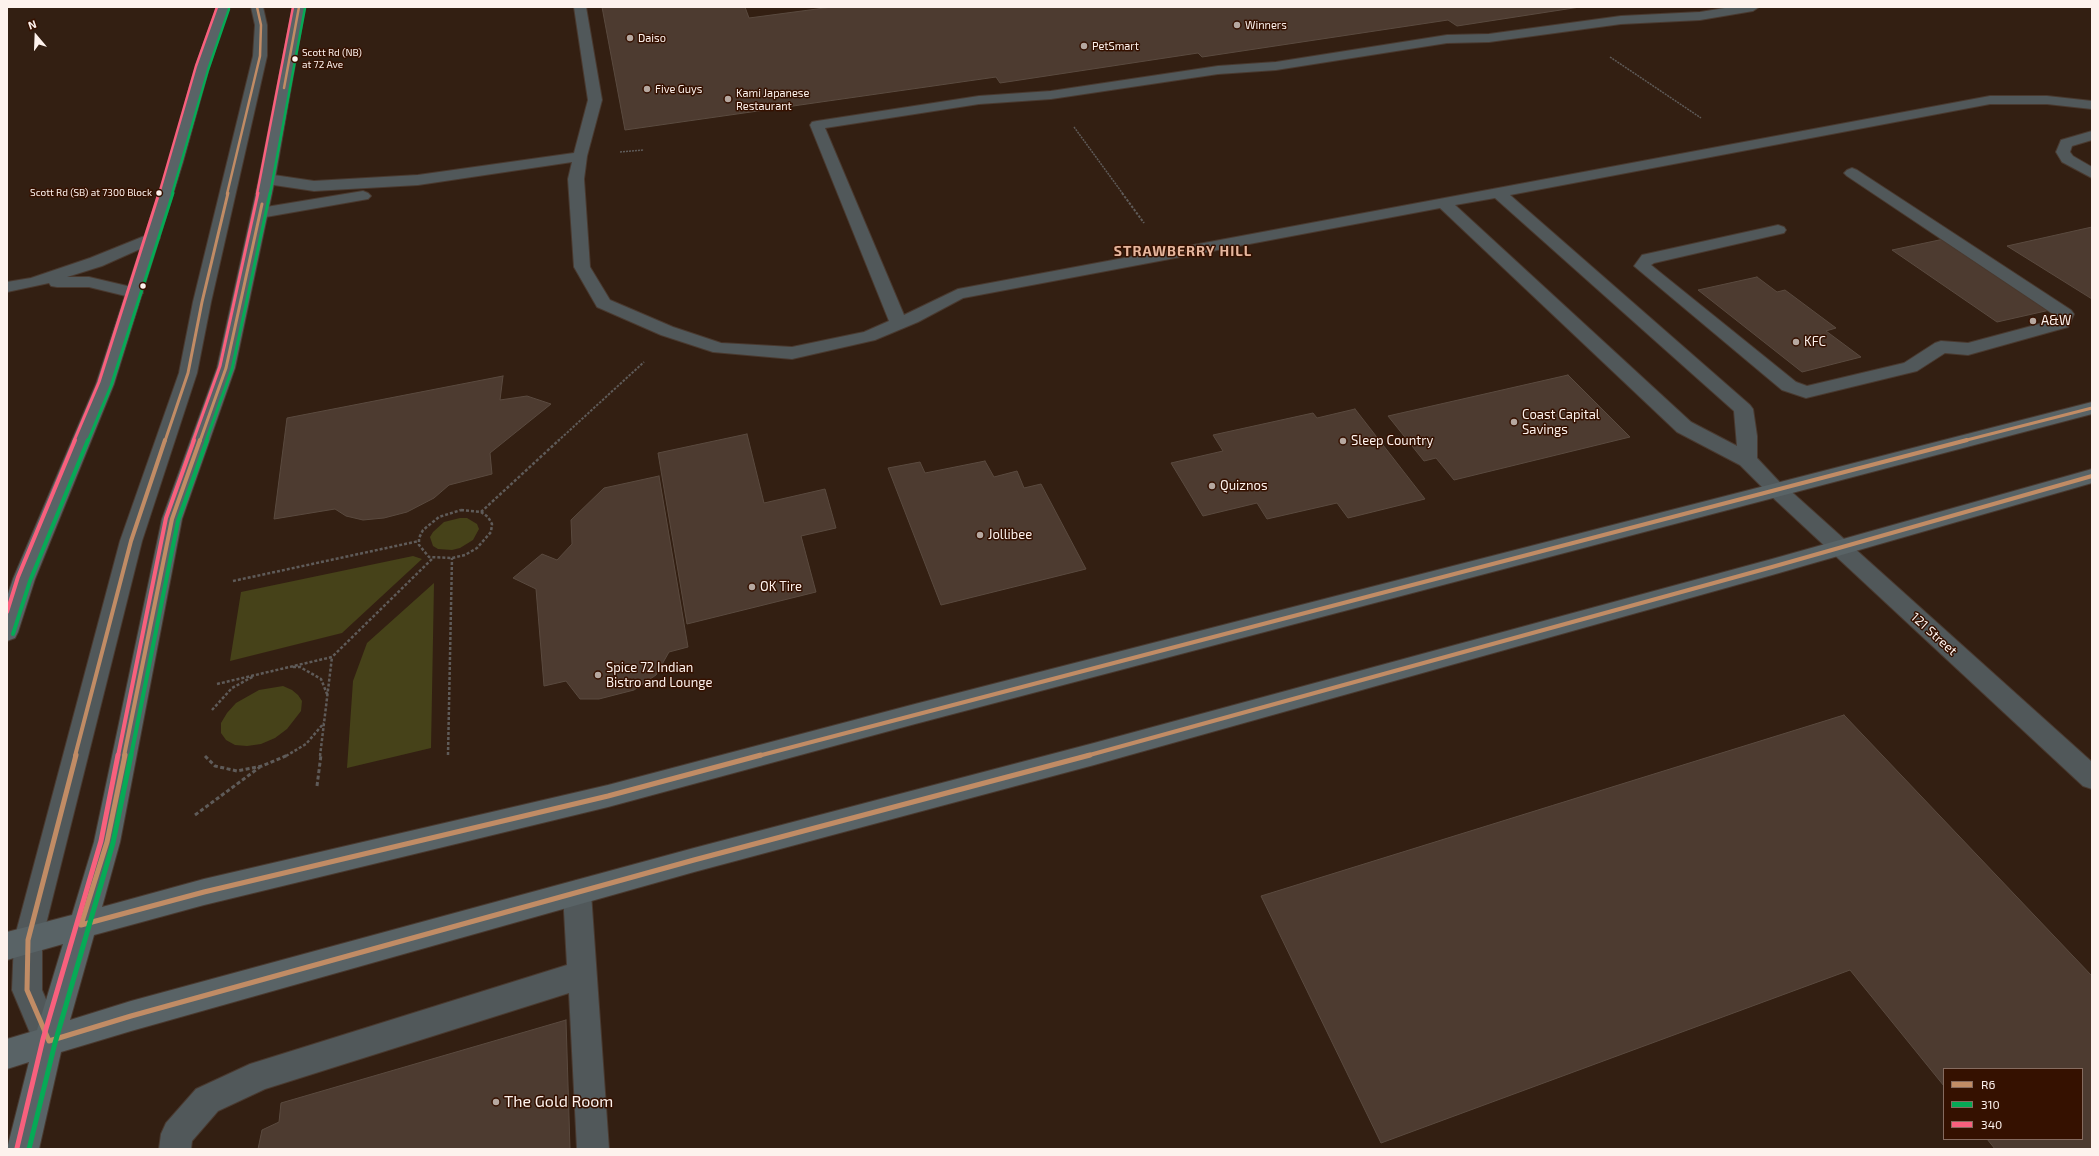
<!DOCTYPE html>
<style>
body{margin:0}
#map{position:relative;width:2099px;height:1156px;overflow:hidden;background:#331f12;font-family:"Exo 2",sans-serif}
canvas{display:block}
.frame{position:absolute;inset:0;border:8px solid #fdf2ed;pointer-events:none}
.legend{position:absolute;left:1943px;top:1068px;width:140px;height:72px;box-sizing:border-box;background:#351100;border:1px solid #856b5f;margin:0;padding:5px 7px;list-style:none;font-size:12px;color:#fdf2ed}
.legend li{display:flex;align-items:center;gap:8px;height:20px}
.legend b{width:20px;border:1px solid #856b5f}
.north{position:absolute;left:16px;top:16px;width:40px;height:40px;-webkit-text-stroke:3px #351100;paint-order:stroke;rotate:341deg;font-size:11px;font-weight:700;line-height:16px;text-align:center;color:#fdf2ed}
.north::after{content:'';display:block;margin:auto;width:14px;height:18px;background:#fdf2ed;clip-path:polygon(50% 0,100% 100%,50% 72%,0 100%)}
</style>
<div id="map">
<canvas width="2099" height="1156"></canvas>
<div class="frame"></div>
<ul class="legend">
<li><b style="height:5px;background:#c18c65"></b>R6</li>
<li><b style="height:5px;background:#06aa56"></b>310</li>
<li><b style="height:5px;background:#f8607d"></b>340</li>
</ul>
<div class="north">N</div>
</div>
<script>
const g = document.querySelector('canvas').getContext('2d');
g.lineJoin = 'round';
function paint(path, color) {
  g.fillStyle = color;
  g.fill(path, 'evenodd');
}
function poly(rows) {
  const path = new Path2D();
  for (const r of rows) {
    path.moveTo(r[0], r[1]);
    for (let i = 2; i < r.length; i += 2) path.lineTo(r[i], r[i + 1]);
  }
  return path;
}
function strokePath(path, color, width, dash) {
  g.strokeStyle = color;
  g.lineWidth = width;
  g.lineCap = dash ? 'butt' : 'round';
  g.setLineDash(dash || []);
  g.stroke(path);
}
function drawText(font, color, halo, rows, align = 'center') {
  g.font = font + ' "Exo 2",sans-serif';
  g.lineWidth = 3;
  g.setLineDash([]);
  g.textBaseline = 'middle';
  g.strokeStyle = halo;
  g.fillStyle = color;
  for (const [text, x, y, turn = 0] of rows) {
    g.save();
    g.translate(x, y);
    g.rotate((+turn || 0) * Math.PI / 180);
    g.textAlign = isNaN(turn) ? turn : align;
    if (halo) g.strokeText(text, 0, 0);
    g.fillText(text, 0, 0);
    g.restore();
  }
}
const green = poly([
 [460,518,467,518,477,524,479,529,473,540,460,548,452,550,438,549,433,546,430,537,433,532,444,522],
 [413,556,422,559,342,633,230,661,241,592],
 [434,583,431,748,347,768,353,681,367,643],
 [283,686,292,690,298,695,302,701,301,711,287,729,275,738,261,744,247,746,235,745,226,740,221,733,221,723,227,713,236,703,259,690]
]);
const building = poly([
 [602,7,745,7,749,18,832,7,1580,7,1457,26,1448,20,1202,57,1198,53,1000,83,996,77,625,130,602,7],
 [2092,227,2092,299,2007,246,2092,227],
 [1944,239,2050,310,1997,322,1892,250,1944,239],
 [1757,277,1777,292,1785,290,1836,328,1826,331,1861,357,1802,372,1698,290,1757,277],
 [1568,375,1630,437,1454,480,1436,458,1424,461,1388,416,1568,375],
 [503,376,500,400,527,396,551,404,490,453,492,474,449,485,434,498,407,512,384,518,363,520,346,516,335,509,274,519,287,418,503,376],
 [1355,409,1425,499,1348,518,1337,503,1267,519,1257,503,1203,516,1171,463,1223,451,1213,435,1313,413,1317,418,1355,409],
 [747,434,764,503,825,489,836,528,801,536,816,592,687,624,658,453,747,434],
 [985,461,994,477,1017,471,1024,488,1041,484,1086,569,941,605,888,468,920,462,925,473,985,461],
 [659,476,688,647,669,652,656,675,634,690,599,699,580,699,566,681,544,686,536,589,513,578,542,554,557,560,572,544,571,520,604,488,659,476],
 [1844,715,2092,976,2092,1149,1995,1149,1987,1139,2082,1139,2082,1069,1944,1069,1944,1086,1850,970,1381,1143,1261,896,1844,715],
 [566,1020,570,1149,258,1149,262,1130,279,1122,281,1103,566,1020]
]);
const pathFar3 = poly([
 [1610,57,1701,118],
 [1074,127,1123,194],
 [620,152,644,150]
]);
const pathFar2 = poly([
 [1122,193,1144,223],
 [558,441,644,362]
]);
const pathFar1 = poly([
 [461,510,481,512,488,517,492,524,491,532,477,548,465,555,452,558,429,557,419,545,419,538,423,530,439,517,461,510],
 [481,512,559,440],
 [233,581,419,541],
 [293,667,300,667,321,679,327,694],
 [217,684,332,657,434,557],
 [212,710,232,688,254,676],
 [448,755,452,558],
 [286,756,306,744,324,723],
 [320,756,332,657]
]);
const path = poly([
 [205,756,215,766,237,771,262,766,288,755],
 [317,786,321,755],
 [195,815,260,767]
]);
const service = poly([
 [251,7,263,7,267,25,267,56,211,302,197,373,142,541,42,940,42,990,64,1041,60,1052,49,1056,38,1052,12,990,14,940,120,541,179,373,193,302,253,56,255,25,251,7],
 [574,7,586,7,602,100,587,156,584,179,590,267,610,300,673,327,721,343,792,347,864,332,889,321,810,125,812,122,817,121,979,96,1051,91,1218,66,1276,62,1447,35,1489,34,1621,16,1700,12,1731,7,1759,7,1753,11,1700,20,1621,24,1489,42,1447,43,1276,70,1218,74,1051,99,979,104,825,128,904,315,958,289,1990,96,2047,96,2092,101,2092,109,2047,104,1990,104,1510,195,1750,405,1753,409,1757,436,1757,458,1787,490,1784,495,1777,497,1770,495,1740,465,1677,432,1440,208,963,298,918,322,875,340,792,359,713,352,661,335,597,307,574,267,568,179,572,162,418,185,314,191,267,184,262,182,259,179,262,176,267,174,314,181,418,175,574,153,588,100,574,7],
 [1495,198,1734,411,1737,446,1691,422,1455,205,1495,198],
 [2092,131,2092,140,2072,146,2070,152,2073,156,2092,167,2092,178,2062,162,2056,152,2061,140,2092,131],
 [1852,168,1857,170,2071,310,2074,314,2068,327,1968,355,1945,353,1917,371,1806,398,1782,390,1634,266,1642,255,1778,225,1784,227,1786,230,1784,233,1654,263,1651,265,1796,382,1807,386,1904,363,1935,343,1941,341,1968,343,2054,320,2056,316,1847,176,1844,173,1847,170,1852,168],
 [363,191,368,193,371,196,368,199,260,218,254,216,252,213,254,210,260,208,363,191],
 [152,233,158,235,160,238,158,241,102,266,67,277,89,277,140,289,143,293,140,297,134,298,89,287,57,287,51,286,49,283,7,292,7,282,31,278,90,258,152,233],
 [577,880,587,884,591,893,609,1149,577,1149,569,993,265,1089,218,1111,192,1141,191,1149,159,1149,161,1134,166,1123,196,1089,250,1064,567,965,563,893,567,884,577,880]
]);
const minor = poly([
 [1777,483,1784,485,2092,762,2092,789,2083,786,1770,495,1767,490,1770,485,1777,483]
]);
const secondary = poly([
 [217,7,229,7,209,68,183,162,114,384,35,579,18,632,15,638,7,641,7,597,13,579,96,384,169,162,195,68,217,7],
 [293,7,305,7,275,179,235,368,182,519,120,842,102,907,204,879,608,785,915,704,2092,402,2092,414,915,724,608,807,204,905,94,935,70,1020,131,1001,694,848,1094,743,1772,559,2092,469,2092,483,1772,575,1094,765,694,872,131,1031,61,1052,39,1149,7,1149,29,1062,7,1069,7,1039,37,1030,63,944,7,960,7,932,72,915,94,842,162,519,217,368,259,179,293,7]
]);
const bus1Far3 = poly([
 [284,88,299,7],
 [227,194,260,56,261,25,257,7]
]);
const bus1Far2 = poly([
 [165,441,188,373,202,302,228,193],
 [200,441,226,368,262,204],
 [1963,441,2092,408]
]);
const bus1Far1 = poly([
 [75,756,131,541,165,440],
 [124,756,172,519,200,440],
 [758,756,1967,440],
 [1086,756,1772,567,2092,476]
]);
const bus1 = poly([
 [76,755,28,940,27,990,49,1041,131,1016,694,860,1090,755],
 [81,925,204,892,608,796,761,755],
 [81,925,107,842,125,755]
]);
const bus2Far3 = poly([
 [172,194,208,70,229,9],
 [270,194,305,8]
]);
const bus2Far2 = poly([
 [88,441,111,386,173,193],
 [206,441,232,369,270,193]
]);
const bus2Far1 = poly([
 [13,634,30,581,88,440],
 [131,756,178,521,207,440]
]);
const bus2 = poly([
 [29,1149,55,1043,113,843,131,755]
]);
const bus3Far3 = poly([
 [159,194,196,66,217,7],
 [257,194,293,7]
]);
const bus3Far2 = poly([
 [74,441,99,382,159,193],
 [193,441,220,366,258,193]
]);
const bus3Far1 = poly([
 [7,612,18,577,75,440],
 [118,756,166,518,194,440]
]);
const bus3 = poly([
 [17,1148,43,1039,101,841,118,755]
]);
const markers = [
 [1237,25,4,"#b6a8a0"],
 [630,38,4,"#b6a8a0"],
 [1084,46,4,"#b6a8a0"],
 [295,59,3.5,"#fdf2ed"],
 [647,89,4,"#b6a8a0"],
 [728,99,4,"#b6a8a0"],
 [159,193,3.5,"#fdf2ed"],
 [143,286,3.5,"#fdf2ed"],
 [2033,321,4,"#b6a8a0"],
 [1796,342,4,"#b6a8a0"],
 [1514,422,4,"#b6a8a0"],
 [1343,441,4,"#b6a8a0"],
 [1212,486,4,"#b6a8a0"],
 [980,535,4,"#b6a8a0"],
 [752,587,4,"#b6a8a0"],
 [598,675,4,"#b6a8a0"],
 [496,1102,4,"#b6a8a0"]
];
const farBusnames = [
 ["Scott Rd (NB)",302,53],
 ["at 72 Ave",302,65],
 ["Scott Rd (SB) at 7300 Block",152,193,"right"]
];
const farPoinames = [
 ["Winners",1245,25],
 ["Daiso",638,38],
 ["PetSmart",1092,46],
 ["Five Guys",655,89],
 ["Kami Japanese",736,93],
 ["Restaurant",736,106]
];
const poiNames = [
 ["A&W",2041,321],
 ["KFC",1804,342],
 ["Coast Capital",1522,415],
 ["Savings",1522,430],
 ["Sleep Country",1351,441],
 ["Quiznos",1220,486],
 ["Jollibee",988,535],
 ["OK Tire",760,587],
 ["Spice 72 Indian",606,668],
 ["Bistro and Lounge",606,683]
];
const streetNames = [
 ["121 Street",1934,634,42]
];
const farDistrictnames = [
 ["STRAWBERRY HILL",1183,251]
];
const nearPoinames = [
 ["The Gold Room",504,1102]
];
paint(green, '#464219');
paint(building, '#4d3b30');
strokePath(building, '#5a4a3f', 1);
strokePath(service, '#49392f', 2);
strokePath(minor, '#49392f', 2);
strokePath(secondary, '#49392f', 2);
strokePath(pathFar3, '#5f5b59', 1.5, [2, 1]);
strokePath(pathFar2, '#5f5b59', 2, [2.5, 1.5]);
strokePath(pathFar1, '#5f5b59', 2.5, [3, 2]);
strokePath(path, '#5f5b59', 3, [4, 2.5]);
paint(service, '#51585a');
paint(minor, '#51585a');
paint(secondary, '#596366');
strokePath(bus1Far3, '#c18c65', 2.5);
strokePath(bus1Far2, '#c18c65', 3);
strokePath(bus1Far1, '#c18c65', 4);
strokePath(bus1, '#c18c65', 5);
strokePath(bus2Far3, '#06aa56', 2.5);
strokePath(bus2Far2, '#06aa56', 3);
strokePath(bus2Far1, '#06aa56', 4);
strokePath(bus2, '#06aa56', 5);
strokePath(bus3Far3, '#f8607d', 2.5);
strokePath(bus3Far2, '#f8607d', 3);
strokePath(bus3Far1, '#f8607d', 4);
strokePath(bus3, '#f8607d', 5);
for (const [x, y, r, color] of markers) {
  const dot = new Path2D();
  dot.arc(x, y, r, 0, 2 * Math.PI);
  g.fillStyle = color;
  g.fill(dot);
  strokePath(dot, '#351100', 1.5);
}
drawText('10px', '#fdf2ed', '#351100', farBusnames, 'left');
drawText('11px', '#fdf2ed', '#351100', farPoinames, 'left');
drawText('13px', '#fdf2ed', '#351100', poiNames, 'left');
drawText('13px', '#fdf2ed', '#351100', streetNames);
g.letterSpacing = '1px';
drawText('bold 14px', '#e6b69d', '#351100', farDistrictnames);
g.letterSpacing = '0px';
drawText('16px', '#fdf2ed', '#351100', nearPoinames, 'left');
</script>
